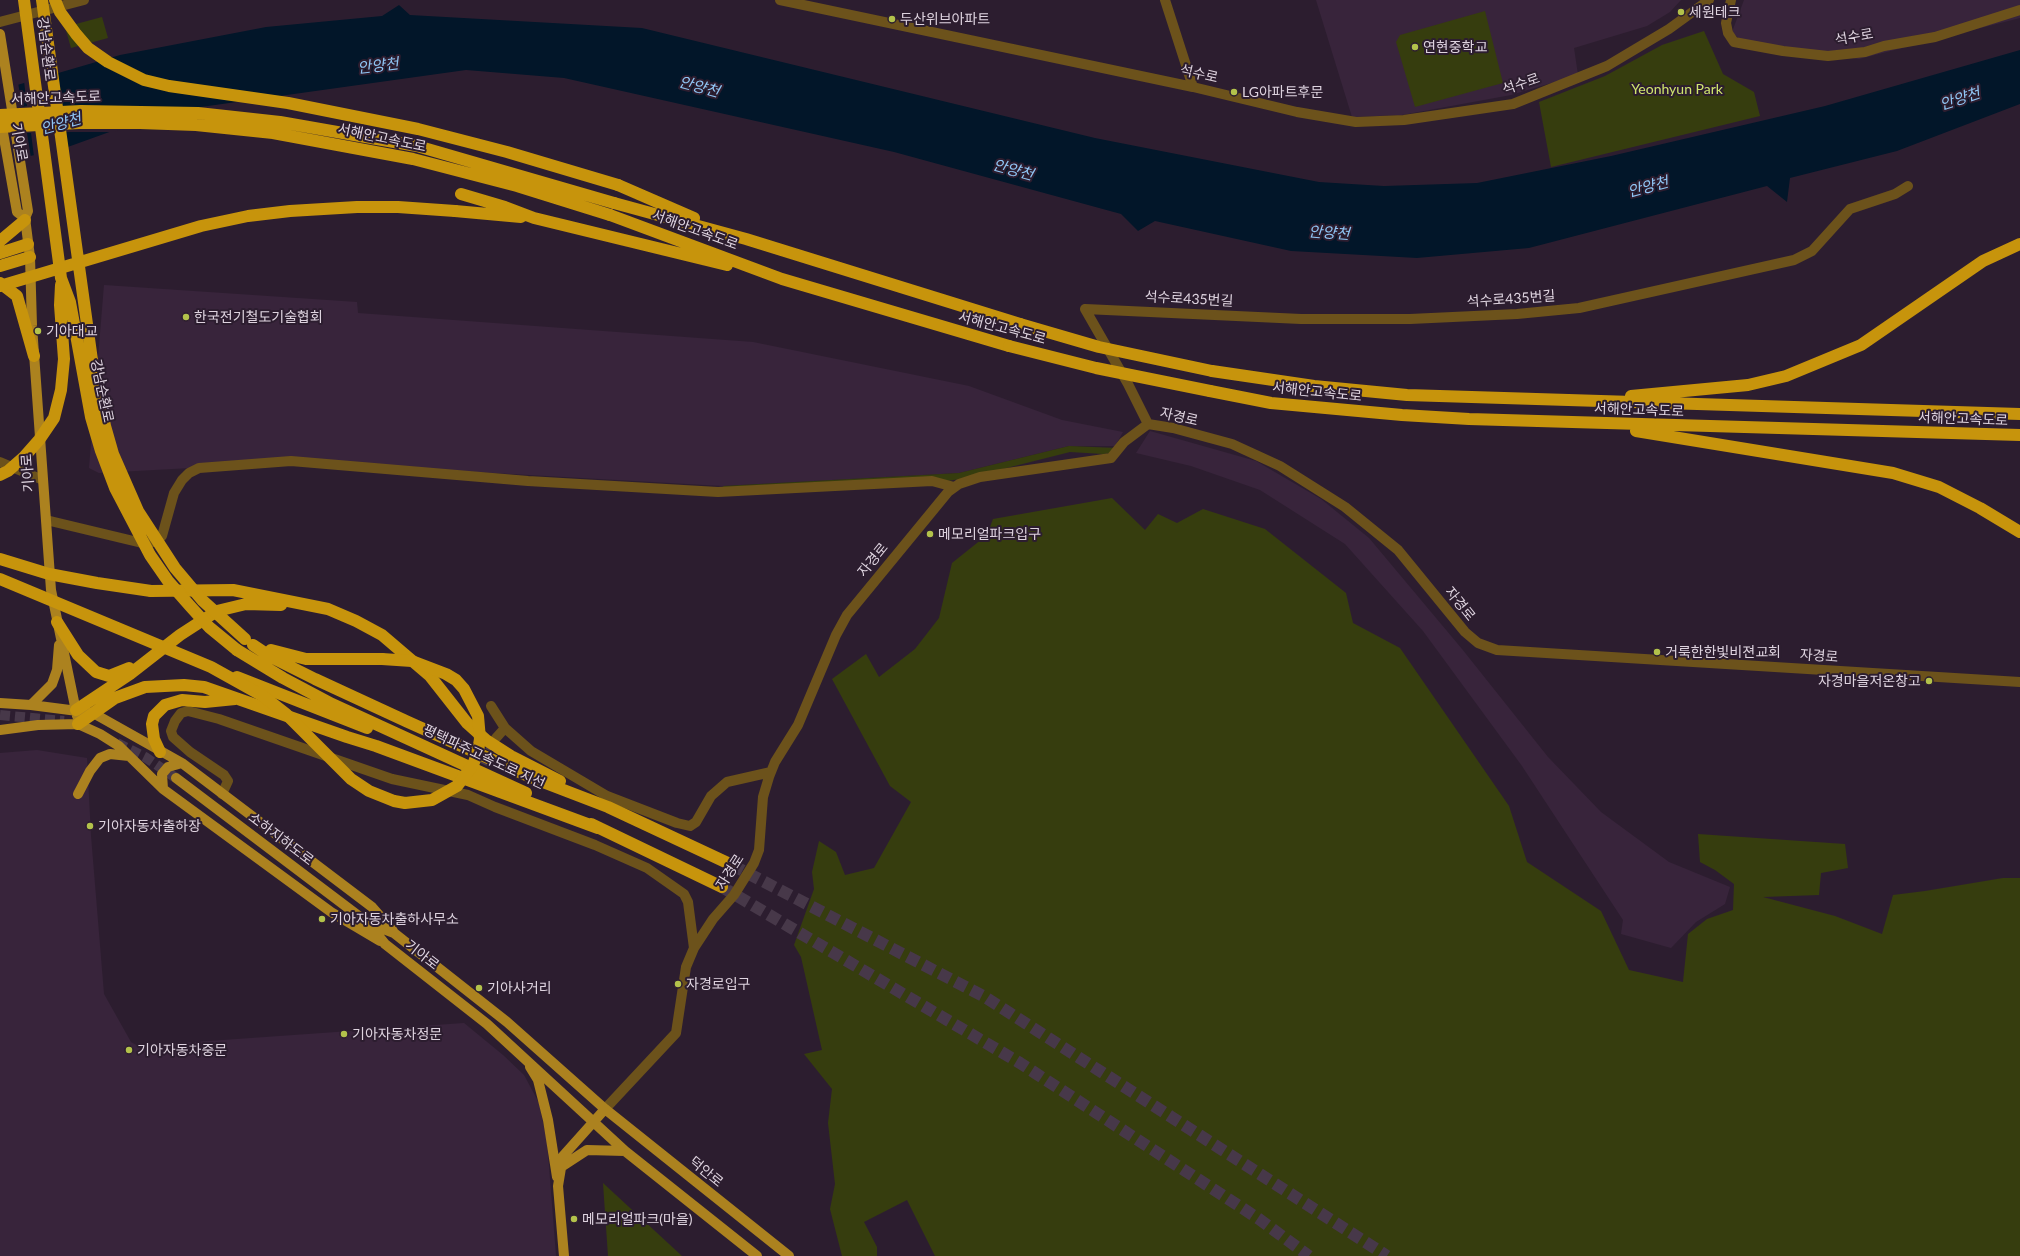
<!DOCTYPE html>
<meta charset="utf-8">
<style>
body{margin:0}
canvas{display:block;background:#2c1d2f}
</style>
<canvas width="2020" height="1256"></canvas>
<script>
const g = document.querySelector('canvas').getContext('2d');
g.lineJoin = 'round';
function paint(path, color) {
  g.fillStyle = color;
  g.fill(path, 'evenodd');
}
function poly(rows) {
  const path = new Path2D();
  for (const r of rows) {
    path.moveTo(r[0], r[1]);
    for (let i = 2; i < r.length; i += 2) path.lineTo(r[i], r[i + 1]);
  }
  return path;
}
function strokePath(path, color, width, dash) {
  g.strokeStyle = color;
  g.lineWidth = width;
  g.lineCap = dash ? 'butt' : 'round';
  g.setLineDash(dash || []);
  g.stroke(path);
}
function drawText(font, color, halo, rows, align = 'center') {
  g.font = font + ' Lato,"Noto Sans KR",sans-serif';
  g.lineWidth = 4;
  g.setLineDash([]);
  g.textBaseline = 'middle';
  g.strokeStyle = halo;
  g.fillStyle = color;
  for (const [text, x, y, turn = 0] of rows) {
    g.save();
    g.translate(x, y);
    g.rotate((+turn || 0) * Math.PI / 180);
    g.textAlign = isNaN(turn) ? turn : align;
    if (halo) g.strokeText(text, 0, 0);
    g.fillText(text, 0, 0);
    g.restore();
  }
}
const built = poly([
 [1316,0,1681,0,1670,12,1647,26,1574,48,1578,75,1511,95,1402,115,1352,117],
 [1744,0,2020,0,2020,18,1859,59,1743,42,1732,32],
 [104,285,357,302,358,313,753,342,969,386,1062,420,1123,432,1115,446,1069,446,959,473,723,486,300,462,99,473,89,468],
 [1150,431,1256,461,1321,499,1369,538,1462,649,1548,757,1601,812,1669,862,1730,887,1725,904,1696,922,1671,948,1621,934,1623,920,1522,766,1423,631,1345,544,1260,490,1191,466,1136,453],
 [37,750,87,758,91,836,104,994,131,1042,138,1046,464,1023,503,1055,524,1075,539,1103,547,1141,556,1256,0,1256,0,753]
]);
const green = poly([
 [1485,11,1503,83,1415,107,1396,42,1400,35],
 [102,17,108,38,71,48,65,27],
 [1704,31,1723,74,1754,92,1760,116,1551,167,1539,102,1605,76,1662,45],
 [1069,446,1117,448,1111,453,1103,454,1070,452,967,478,947,481,725,493,723,486,959,473],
 [1112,498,1145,530,1158,514,1177,523,1203,509,1265,529,1346,593,1353,623,1400,648,1509,806,1527,862,1601,911,1629,970,1683,982,1688,934,1707,919,1733,910,1734,884,1715,870,1700,862,1698,834,1845,844,1848,868,1821,873,1819,895,1763,897,1835,916,1882,934,1893,895,1925,891,2003,878,2020,878,2020,1256,935,1256,907,1200,864,1222,877,1247,877,1256,842,1256,830,1209,835,1184,828,1123,832,1089,804,1054,822,1050,801,957,794,945,814,889,812,872,819,841,836,852,845,875,874,868,911,802,890,786,832,679,866,654,879,677,915,649,939,618,952,563,987,535,993,519],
 [603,1183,682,1256,608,1256]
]);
const water = poly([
 [399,5,410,15,642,28,1095,138,1319,182,1384,186,1477,183,1611,156,1825,106,2020,50,2020,104,1897,151,1790,178,1787,202,1767,186,1529,248,1417,258,1291,251,1155,221,1138,231,1121,214,894,152,564,78,466,70,165,112,65,148,0,163,0,90,120,55,266,27,382,16]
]);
const pier = poly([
 [56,71,62,106,165,114,115,132,65,132,65,150,34,157,31,133,27,133,31,158,0,165,0,88,18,82,22,107,27,106,24,81]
]);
const minorTunnel = poly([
 [477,778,496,738]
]);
const majorTunnel = poly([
 [0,715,64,721],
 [117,743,145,757,176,778]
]);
const highwayTunnel = poly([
 [732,865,985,997,1387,1256],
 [722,887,1020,1063,1259,1219,1309,1256]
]);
const minor = poly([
 [780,0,1193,87,1297,112,1356,122,1404,120,1513,104,1607,66,1669,29,1709,0],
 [1165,0,1193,87],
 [1731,0,1726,23,1728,33,1734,42,1783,51,1828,56,1865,52,1884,46,1935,37,2020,10],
 [0,22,84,0],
 [1085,309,1301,319,1410,319,1517,314,1579,308,1794,260,1812,251,1850,209,1895,194,1908,186],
 [1085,309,1128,384,1148,424],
 [0,462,43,480],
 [46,520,142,543,153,542,162,536,174,493,182,480,189,473,199,468,291,461,528,481,718,492,932,481,954,487],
 [491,706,505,728,531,751,607,796,677,823,690,826,696,822,711,796,727,782,771,772],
 [496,738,505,728],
 [222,794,228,781,224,775,190,752,173,737,171,731,175,721,181,713,188,711,219,719,392,779,468,795,495,807,595,845,647,868,684,894,688,902,694,948],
 [605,1109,676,1033,686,967,694,948,713,919,734,895,754,863,759,850,763,797,769,777,775,762,798,725,836,635,847,615,948,492,959,484,980,477,1111,458,1124,442,1148,424,1173,428,1232,444,1280,466,1345,507,1398,550,1465,632,1478,643,1497,650,2020,682]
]);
const major = poly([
 [0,34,28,211,25,218,17,212,1,121],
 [25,218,30,257,32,326,51,590,77,716],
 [0,703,31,705,93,713,182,763,372,907,393,931],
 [31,705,52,684,57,670,59,645],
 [0,730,38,725,78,724,100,734,119,746,163,789,331,912,380,941],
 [176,778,368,923,385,944,487,1024,625,1151,757,1256],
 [163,789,162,774,168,767,182,763],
 [78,794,90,771,100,758,110,754,129,756],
 [368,923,394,933,507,1022,605,1109,789,1256],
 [530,1067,538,1080,548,1120,557,1177],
 [561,1167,587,1150,625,1151],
 [564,1256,558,1186,563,1156,605,1109]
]);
const highway = poly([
 [618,185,694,218],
 [461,194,505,207,534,218,727,265],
 [614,203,746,239,1020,324],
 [455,211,521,217],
 [610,215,782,279,1009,346],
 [0,241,25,220],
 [0,253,28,244],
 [0,266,30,257],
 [0,283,17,296,34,356],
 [1212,371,1314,386,1407,395,2020,414],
 [1210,391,1271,403,1402,415,1469,419,2020,435],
 [1631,396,1748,385,1786,376,1861,345,1983,261,2020,244],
 [1636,431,1893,473,1939,487,1980,508,2020,532],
 [151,591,233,590,328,609,356,621,382,635,430,676,467,723,486,740,511,756,560,781],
 [57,622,78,655,96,672,109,676,129,668],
 [253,645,271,657,315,679,408,722,535,779,608,807,732,865],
 [237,650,283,678,332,704,526,793],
 [271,650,306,659,382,659],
 [237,677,367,728],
 [76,710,130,674,180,635,217,611,246,604,281,605],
 [78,724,115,698,145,687,184,685,204,687,347,737,376,746,598,828],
 [160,752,154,739,152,724,154,716,165,705,182,700,205,702,235,699],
 [591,824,722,887]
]);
const highwayBridge = poly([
 [24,0,61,278,70,302,91,417,101,451,115,488,150,555,168,581,190,606,209,627,237,650],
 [42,0,92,360,105,426,113,454,138,511,175,568,202,600,245,639],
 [55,0,60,12,76,34,88,48,108,62,144,80,169,86,288,103,418,129,507,152,618,185],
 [0,115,81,111,141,112,198,113,280,122,417,146,614,203],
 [0,127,79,123,140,123,196,125,273,133,413,159,517,186,610,215],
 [0,286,201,226,248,216,290,211,357,207,398,207,455,211],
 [1020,324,1099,347,1212,371],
 [1009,346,1096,368,1210,391],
 [0,475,8,471,24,457,39,440,54,418,61,390,64,359,60,305,61,285],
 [0,559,49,574,97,583,151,591],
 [0,579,211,667,263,696,286,714,351,779,369,791,394,801,405,803,432,800,457,786,473,765,478,751,480,739,478,716,464,689,456,680,446,674,412,661,382,659]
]);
const markers = [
 [1681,12,4,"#b3c24b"],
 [892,19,4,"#b3c24b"],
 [1415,47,4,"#b3c24b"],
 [1234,92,4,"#b3c24b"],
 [186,317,4,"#b3c24b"],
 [38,331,4,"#b3c24b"],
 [930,534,4,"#b3c24b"],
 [1657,652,4,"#b3c24b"],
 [1929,681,4,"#b3c24b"],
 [90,826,4,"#b3c24b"],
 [322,919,4,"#b3c24b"],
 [678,984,4,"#b3c24b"],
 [479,988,4,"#b3c24b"],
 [344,1034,4,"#b3c24b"],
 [129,1050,4,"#b3c24b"],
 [574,1219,4,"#b3c24b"]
];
const poiNames = [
 ["세원테크",1689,12],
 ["두산위브아파트",900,19],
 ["연현중학교",1423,47],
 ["LG아파트후문",1242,92],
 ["한국전기철도기술협회",194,317],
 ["기아대교",46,331],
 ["메모리얼파크입구",938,534],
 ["거룩한한빛비젼교회",1665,652],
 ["자경마을저온창고",1921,681,"right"],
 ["기아자동차출하장",98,826],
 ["기아자동차출하사무소",330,919],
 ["자경로입구",686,984],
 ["기아사거리",487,988],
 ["기아자동차정문",352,1034],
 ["기아자동차중문",137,1050],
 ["메모리얼파크(마을)",582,1219]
];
const streetNames = [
 ["석수로",1854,37,-10],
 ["강남순환로",46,49,83],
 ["석수로",1199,74,13],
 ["석수로",1521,84,-19],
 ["서해안고속도로",56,98,-2],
 ["서해안고속도로",382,138,12],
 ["기아로",19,142,80],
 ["서해안고속도로",695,230,20],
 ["석수로435번길",1189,299,3],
 ["석수로435번길",1511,299,-4],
 ["서해안고속도로",1002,328,15],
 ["강남순환로",102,391,78],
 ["서해안고속도로",1317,392,6],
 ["서해안고속도로",1639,410,2],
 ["자경로",1179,417,13],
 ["서해안고속도로",1963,419,2],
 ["기아로",28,473,-94],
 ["자경로",873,560,-51],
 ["자경로",1460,604,51],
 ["자경로",1819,656,4],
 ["평택파주고속도로 지선",484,757,25],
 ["소하지하도로",281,839,37],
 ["자경로",730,872,-57],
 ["기아로",422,955,38],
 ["덕안로",706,1172,39]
];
const parkNames = [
 ["Yeonhyun Park",1677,89]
];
const waterNames = [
 ["안양천",378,66,-7],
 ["안양천",699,87,15],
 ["안양천",1960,99,-18],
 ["안양천",61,124,-16],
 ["안양천",1013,170,15],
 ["안양천",1648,187,-15],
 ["안양천",1329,233,4]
];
paint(built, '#38243b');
paint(green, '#363d0e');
paint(water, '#021629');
paint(pier, '#2c1d2f');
strokePath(minorTunnel, '#473849', 10, [10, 5]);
strokePath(majorTunnel, '#473849', 10, [10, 5]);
strokePath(highwayTunnel, '#473849', 12, [12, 6]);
strokePath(minor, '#6c521b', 10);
strokePath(major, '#ac821f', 10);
strokePath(highway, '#c7940c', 12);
strokePath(highwayBridge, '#c7940c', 12);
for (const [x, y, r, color] of markers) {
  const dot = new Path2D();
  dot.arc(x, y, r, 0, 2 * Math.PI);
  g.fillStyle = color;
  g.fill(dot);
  strokePath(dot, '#2c1d2f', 1.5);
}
drawText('14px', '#ded3df', '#2c1d2f', poiNames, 'left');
drawText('14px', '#ded3df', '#2c1d2f', streetNames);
drawText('14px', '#d0e56f', '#2c1d2f', parkNames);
drawText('italic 15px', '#90c6f5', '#2c1d2f', waterNames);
</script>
